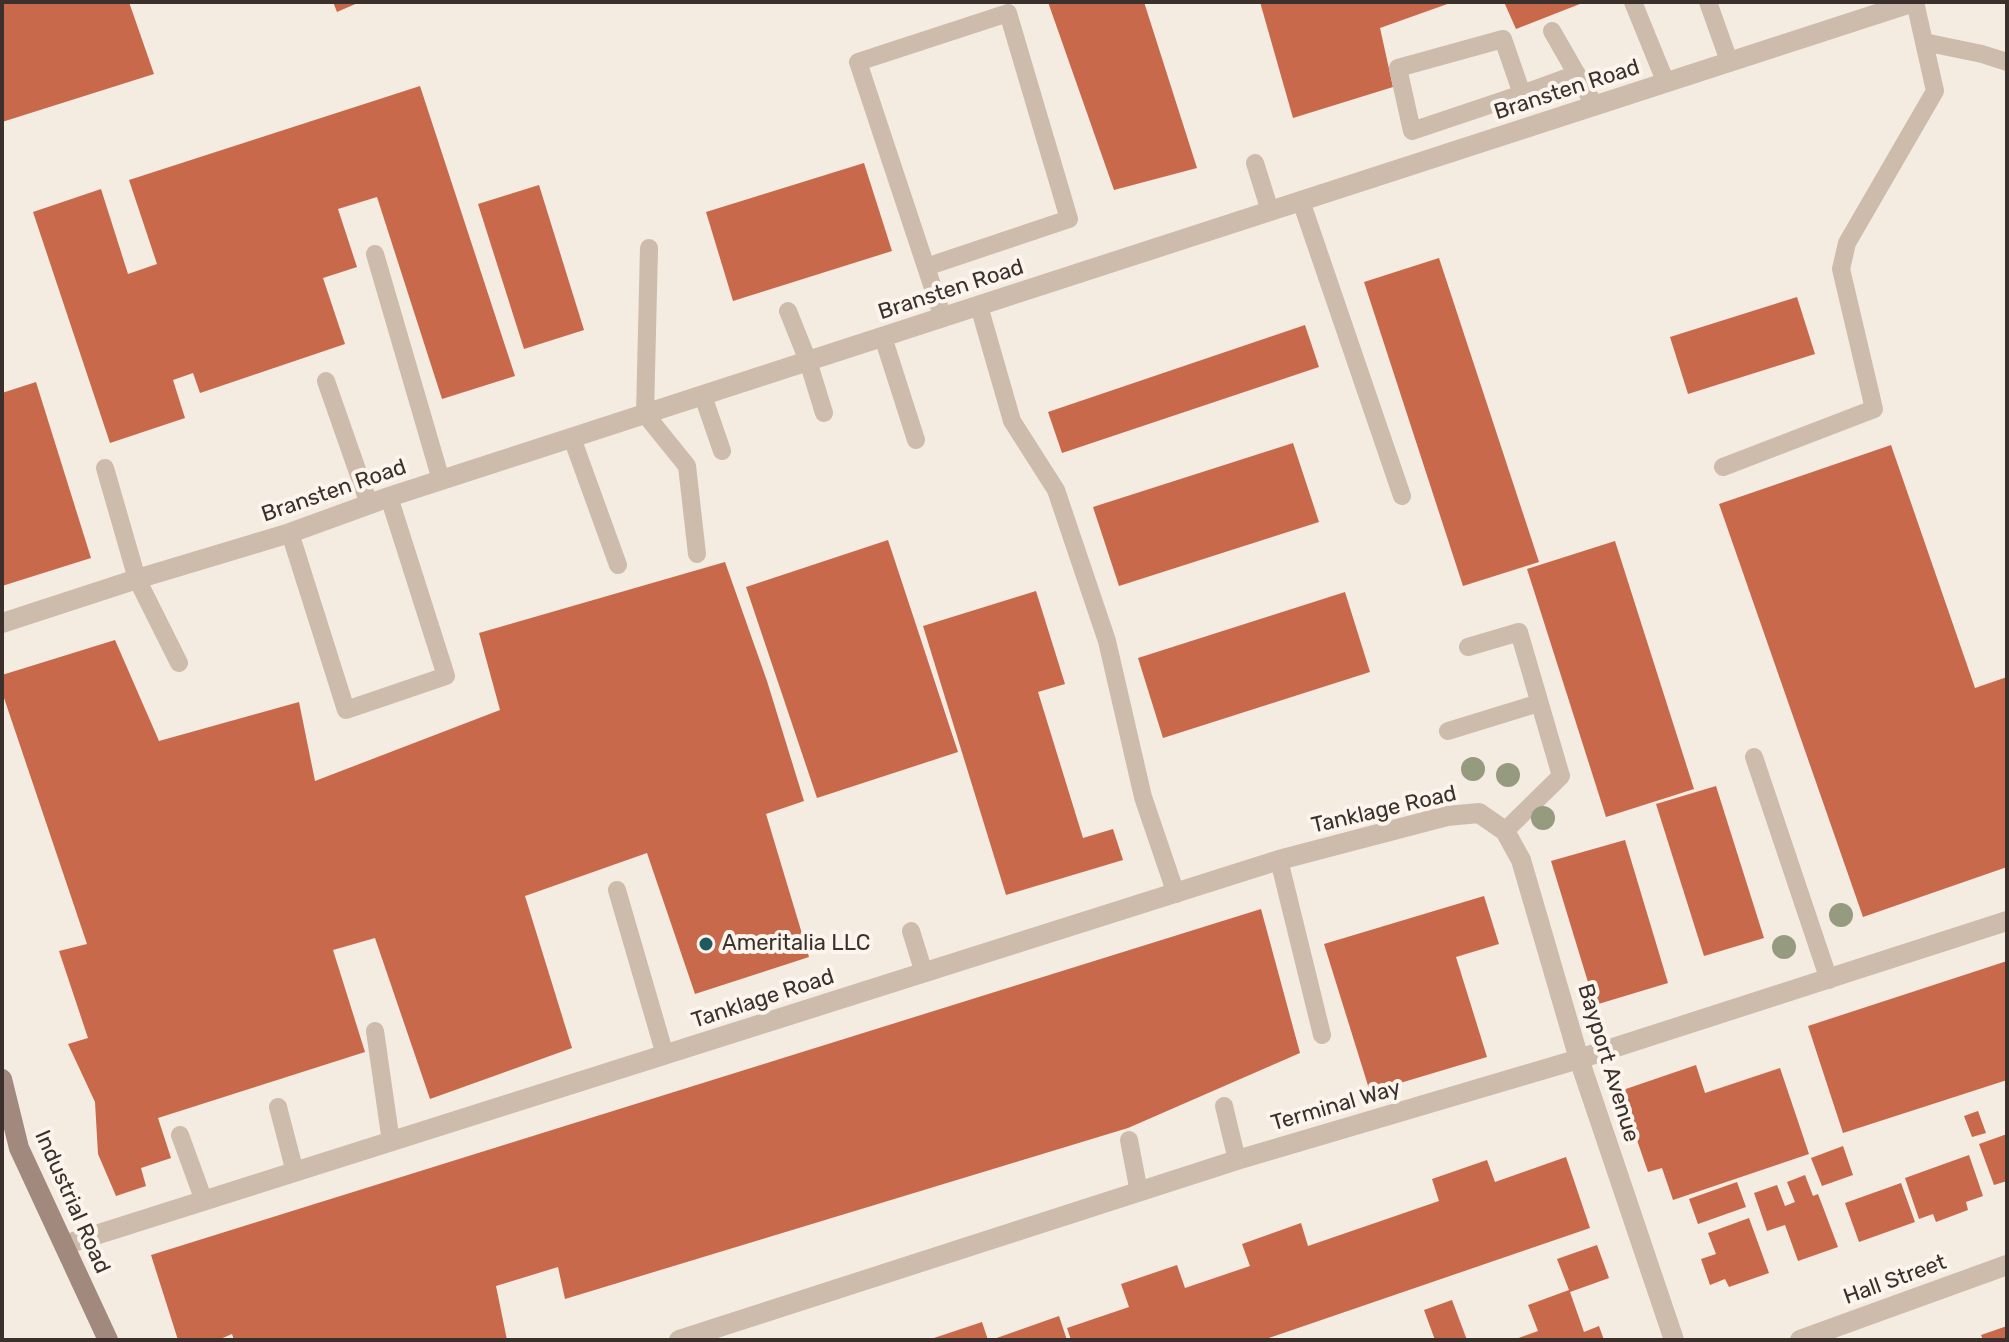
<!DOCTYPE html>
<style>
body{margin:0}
#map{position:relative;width:2009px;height:1342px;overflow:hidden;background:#f4ebe1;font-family:Rubik,sans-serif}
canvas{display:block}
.frame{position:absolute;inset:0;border:4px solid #3b302b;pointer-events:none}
</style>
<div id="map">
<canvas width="2009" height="1342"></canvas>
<div class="frame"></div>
</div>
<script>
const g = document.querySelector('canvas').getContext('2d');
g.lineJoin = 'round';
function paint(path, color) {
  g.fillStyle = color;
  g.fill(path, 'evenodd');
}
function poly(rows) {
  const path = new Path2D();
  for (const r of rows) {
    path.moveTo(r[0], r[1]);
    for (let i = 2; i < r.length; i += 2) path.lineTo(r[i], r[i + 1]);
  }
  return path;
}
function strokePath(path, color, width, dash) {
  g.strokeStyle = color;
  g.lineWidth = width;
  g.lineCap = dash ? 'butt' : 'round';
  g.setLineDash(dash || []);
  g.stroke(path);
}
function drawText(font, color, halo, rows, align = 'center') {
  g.font = font + ' Rubik,sans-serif';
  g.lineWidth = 8;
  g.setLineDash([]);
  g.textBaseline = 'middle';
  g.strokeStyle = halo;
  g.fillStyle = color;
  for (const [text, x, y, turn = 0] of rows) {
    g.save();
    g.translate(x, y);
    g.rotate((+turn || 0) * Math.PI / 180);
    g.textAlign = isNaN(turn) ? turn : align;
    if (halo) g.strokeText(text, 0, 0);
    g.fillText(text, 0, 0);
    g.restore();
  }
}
const building = poly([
 [2,2,129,2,154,74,2,122],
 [333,2,360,2,337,12],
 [1048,2,1144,2,1197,168,1114,190],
 [1260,2,1453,2,1380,28,1393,87,1293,118],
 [1504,2,1585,2,1516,29],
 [420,86,515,376,442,399,377,197,338,209,357,267,323,278,345,344,200,393,193,373,173,380,185,418,110,443,33,212,101,189,128,274,157,264,129,180],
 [864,163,892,251,733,301,706,212],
 [539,185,584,330,524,349,478,204],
 [1439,258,1539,562,1463,586,1364,282],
 [1797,297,1815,354,1688,394,1670,337],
 [1305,325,1319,367,1062,453,1048,412],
 [36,382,91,558,2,586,2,393],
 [1293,443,1319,522,1119,586,1093,507],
 [1891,445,1975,688,2007,677,2007,867,1863,917,1719,504],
 [888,540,958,752,817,798,746,587],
 [1615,541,1694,789,1606,817,1527,569],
 [725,562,767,681,804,801,766,814,809,957,695,994,647,853,525,896,572,1048,430,1099,375,938,333,950,365,1052,158,1118,171,1158,141,1168,146,1186,116,1196,98,1154,95,1102,68,1044,88,1038,59,951,87,944,2,692,2,675,115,640,159,741,299,702,315,781,500,710,479,633],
 [1036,591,1065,684,1038,692,1083,838,1113,829,1123,860,1006,895,923,626],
 [1345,592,1370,672,1163,738,1138,658],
 [1716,786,1764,938,1704,956,1656,804],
 [1625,840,1668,983,1595,1005,1551,861],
 [1484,896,1499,944,1456,957,1487,1057,1370,1092,1324,944],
 [1261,909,1300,1053,1128,1128,565,1299,558,1267,496,1286,507,1340,234,1340,232,1334,218,1340,178,1340,151,1255],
 [2007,961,2007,1080,1843,1133,1808,1026],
 [1696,1065,1705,1093,1780,1068,1809,1154,1673,1200,1662,1168,1648,1172,1620,1091],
 [1978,1111,1986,1133,1972,1137,1964,1116],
 [2007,1134,2007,1181,1994,1185,1979,1144],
 [1843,1146,1853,1175,1822,1186,1811,1158],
 [1969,1155,1983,1196,1966,1202,1968,1210,1936,1222,1933,1214,1919,1219,1905,1178],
 [1566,1157,1590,1228,1263,1340,1071,1340,1067,1328,1129,1307,1121,1284,1177,1265,1185,1288,1250,1266,1242,1244,1301,1223,1308,1246,1439,1201,1432,1179,1487,1160,1495,1182],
 [1805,1175,1813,1196,1818,1194,1838,1247,1798,1261,1785,1225,1767,1231,1754,1193,1777,1185,1785,1206,1795,1202,1787,1182],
 [1737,1182,1746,1207,1698,1224,1689,1199],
 [1901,1183,1915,1222,1859,1242,1845,1203],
 [1749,1218,1769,1273,1729,1287,1725,1279,1710,1285,1701,1259,1716,1254,1708,1233],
 [1597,1245,1609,1278,1570,1292,1584,1332,1599,1326,1604,1340,1513,1340,1538,1331,1528,1305,1569,1290,1557,1259],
 [1452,1300,1467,1340,1435,1340,1424,1310],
 [1059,1316,1067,1340,991,1340],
 [982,1322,988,1340,931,1340,931,1339],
 [2007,1326,2007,1340,1983,1340,1981,1335]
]);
const service = poly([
 [1633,2,1666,83],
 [1708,2,1729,61],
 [1552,31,1595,106],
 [1924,42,1982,54,2007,62],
 [1522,94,1503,39,1398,68,1412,131,1522,94,1577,74],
 [1255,163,1270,211],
 [1301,201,1402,496],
 [649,248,645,414,687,466,697,554],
 [375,254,441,480],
 [926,267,1069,219,1008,13,858,62,926,267,943,318],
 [979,306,1012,421,1056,490,1107,641,1143,797,1176,894],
 [788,311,808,361,824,413],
 [883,337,916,440],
 [326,381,369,504],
 [703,396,722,451],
 [572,438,618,565],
 [1723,467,1874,409,1841,269,1847,243,1935,91,1915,2],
 [105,468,137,579,179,663],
 [290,533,346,710,446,676,389,497],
 [1468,647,1519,632,1561,776,1505,831],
 [1448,731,1539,703],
 [1754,757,1829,980],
 [1279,860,1322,1035],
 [617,890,665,1055],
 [911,931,924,973],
 [375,1031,391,1142],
 [1224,1106,1237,1160],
 [278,1107,295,1172],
 [180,1135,204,1201],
 [1129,1140,1139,1192]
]);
const minor = poly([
 [2,623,137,579,290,533,389,497,1914,2],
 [64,1245,1279,860,1447,816,1479,813,1505,831,1521,860,1579,1059,1674,1340],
 [679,1340,1237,1160,1579,1059,2007,921],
 [1800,1340,2007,1265]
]);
const secondary = poly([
 [2,1079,19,1148,108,1340]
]);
const trees = [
 [1473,769],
 [1508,775],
 [1543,818],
 [1841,915],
 [1784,947]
];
const markers = [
 [706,944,8,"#1f5a5e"]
];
const streetNames = [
 ["Bransten Road",1567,90,-18],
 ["Bransten Road",951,290,-18],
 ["Bransten Road",334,491,-19],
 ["Tanklage Road",1384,810,-13],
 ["Tanklage Road",763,999,-18],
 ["Bayport Avenue",1608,1063,73],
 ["Terminal Way",1336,1106,-16],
 ["Industrial Road",72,1202,66],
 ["Hall Street",1895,1280,-20]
];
const poiNames = [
 ["Ameritalia LLC",722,944]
];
paint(building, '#c8694b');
strokePath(service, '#cdbbac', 18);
strokePath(minor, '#cdbbac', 20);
strokePath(secondary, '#a18a7d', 20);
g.fillStyle = '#969b7f';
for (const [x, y] of trees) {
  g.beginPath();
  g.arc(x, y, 12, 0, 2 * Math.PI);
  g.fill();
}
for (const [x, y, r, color] of markers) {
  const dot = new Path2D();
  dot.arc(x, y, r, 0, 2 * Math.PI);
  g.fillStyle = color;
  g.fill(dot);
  strokePath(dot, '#fbf5ee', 3);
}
drawText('22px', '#3b302b', '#fbf5ee', streetNames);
drawText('22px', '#3b302b', '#fbf5ee', poiNames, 'left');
</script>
